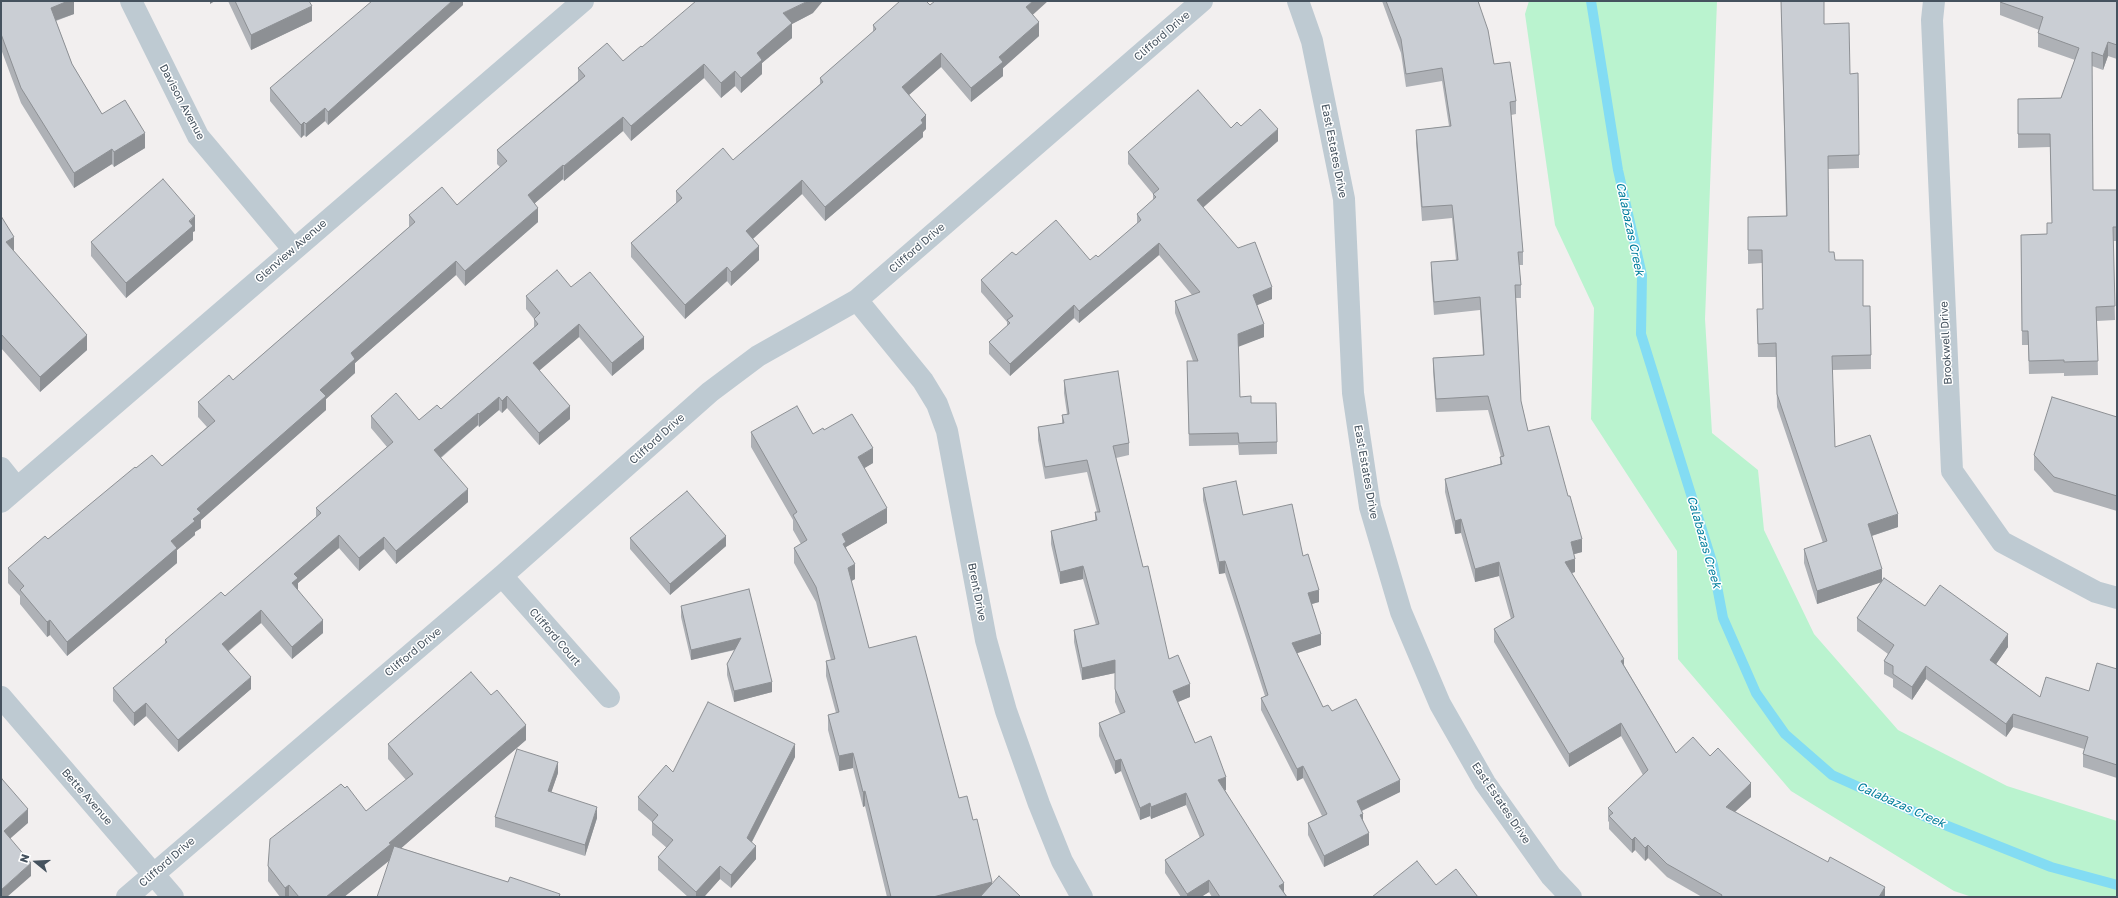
<!DOCTYPE html>
<style>
body{margin:0}
#map{position:relative;width:2118px;height:898px;overflow:hidden;background:#f2efef;font-family:"Golos Text",sans-serif}
canvas{display:block}
.frame{position:absolute;inset:0;border:2px solid #45525e;pointer-events:none}
.north{position:absolute;left:16px;top:842px;width:40px;height:40px;-webkit-text-stroke:3px #fff;paint-order:stroke;rotate:288deg;font-size:11px;font-weight:700;line-height:16px;text-align:center;color:#45525e}
.north::after{content:'';display:block;margin:auto;width:14px;height:18px;background:#45525e;clip-path:polygon(50% 0,100% 100%,50% 72%,0 100%)}
</style>
<div id="map">
<canvas width="2118" height="898"></canvas>
<div class="frame"></div>
<div class="north">N</div>
</div>
<script>
const g = document.querySelector('canvas').getContext('2d');
g.lineJoin = 'round';
function paint(path, color) {
  g.fillStyle = color;
  g.fill(path, 'evenodd');
}
function poly(rows) {
  const path = new Path2D();
  for (const r of rows) {
    path.moveTo(r[0], r[1]);
    for (let i = 2; i < r.length; i += 2) path.lineTo(r[i], r[i + 1]);
  }
  return path;
}
function strokePath(path, color, width, dash) {
  g.strokeStyle = color;
  g.lineWidth = width;
  g.lineCap = dash ? 'butt' : 'round';
  g.setLineDash(dash || []);
  g.stroke(path);
}
function drawText(font, color, halo, rows, align = 'center') {
  g.font = font + ' "Golos Text",sans-serif';
  g.lineWidth = 3;
  g.setLineDash([]);
  g.textBaseline = 'middle';
  g.strokeStyle = halo;
  g.fillStyle = color;
  for (const [text, x, y, turn = 0] of rows) {
    g.save();
    g.translate(x, y);
    g.rotate((+turn || 0) * Math.PI / 180);
    g.textAlign = isNaN(turn) ? turn : align;
    if (halo) g.strokeText(text, 0, 0);
    g.fillText(text, 0, 0);
    g.restore();
  }
}
const green = poly([
 [1529,1,1717,1,1705,319,1712,433,1758,470,1764,530,1814,634,1898,730,2007,786,2117,821,2117,897,1972,897,1954,891,1791,791,1678,659,1677,551,1591,419,1594,308,1555,225,1525,14]
]);
const stream = poly([
 [1591,1,1618,170,1642,275,1641,334,1713,565,1723,618,1756,693,1785,734,1832,775,1935,821,2051,867,2117,885]
]);
const street = poly([
 [131,1,198,136,293,249],
 [1298,1,1312,41,1344,199,1353,393,1370,507,1401,612,1440,704,1485,783,1551,876,1571,897],
 [1934,1,1932,20,1952,471,2002,542,2096,592,2117,598],
 [857,300,923,381,937,404,947,431,986,640,1006,711,1039,804,1062,861,1082,897],
 [1,468,17,488],
 [1,502,583,1],
 [502,576,609,697],
 [1,697,173,897],
 [127,897,502,576,710,392,758,356,857,300,1202,1]
]);
const wall = poly([
 [1,1,74,1,74,14,56,21,72,64,102,114,145,148,114,167,112,164,74,188,21,103,1,49],
 [228,1,309,1,312,21,251,50],
 [463,1,463,5,328,125,325,121,306,137,304,135,301,138,270,101,270,88],
 [1382,1,1478,1,1494,64,1516,101,1516,114,1511,115,1523,252,1523,265,1519,265,1521,285,1521,298,1516,298,1521,401,1528,431,1582,552,1574,554,1575,572,1572,573,1624,665,1676,753,1710,756,1751,797,1735,812,1885,897,1702,897,1667,877,1648,858,1645,861,1635,850,1632,853,1609,829,1609,822,1608,821,1608,808,1643,775,1621,736,1569,767,1494,642,1494,629,1511,619,1499,576,1475,582,1461,533,1455,534,1445,492,1445,479,1500,464,1500,457,1501,457,1488,410,1436,412,1433,371,1433,358,1483,355,1480,310,1434,315,1431,275,1431,262,1456,260,1452,218,1422,221,1416,143,1416,130,1449,126,1442,81,1406,87,1401,53],
 [1781,1,1824,1,1824,24,1850,74,1859,155,1859,168,1828,169,1829,252,1835,260,1863,306,1871,355,1871,369,1832,370,1835,447,1898,527,1872,536,1882,581,1925,606,2008,647,1996,664,2040,697,2089,691,2117,669,2117,778,2083,767,2083,754,2084,749,2013,727,2006,737,1926,679,1912,700,1893,687,1893,679,1884,674,1884,661,1888,654,1857,631,1857,618,1881,582,1817,604,1804,563,1804,549,1823,543,1777,407,1776,357,1758,357,1757,309,1763,309,1762,263,1748,264,1748,217,1786,216],
 [2117,1,2117,59,2108,56,2103,70,2092,66,2093,190,2117,190,2117,241,2113,241,2115,320,2097,321,2098,375,2064,376,2064,373,2029,374,2028,345,2022,345,2021,235,2047,234,2052,223,2050,147,2018,148,2018,99,2061,98,2075,60,2038,47,2038,33,2039,30,2000,15,2000,2],
 [930,5,1033,15,1039,36,1003,68,1003,76,971,102,941,67,909,95,926,129,923,132,923,137,825,221,802,194,753,239,759,260,731,286,727,281,685,319,631,257,631,243,676,204,676,191,733,160,820,84,820,78,873,32,873,25],
 [813,13,792,24,792,38,762,63,762,74,741,93,735,86,721,98,704,78,631,141,623,131,564,181,563,179,535,203,538,222,465,286,456,275,355,363,355,373,326,399,326,410,201,520,201,528,195,532,195,535,177,550,177,563,67,656,50,635,47,637,20,604,20,596,8,583,8,568,48,539,136,468,162,466,207,427,198,417,198,402,233,380,409,227,409,215,457,205,500,167,497,164,497,150,578,81,578,68,623,61,642,47],
 [1241,126,1278,141,1203,207,1272,299,1257,305,1264,337,1238,346,1240,397,1251,403,1277,442,1277,454,1239,455,1238,445,1189,446,1187,361,1193,361,1175,313,1175,301,1192,295,1159,255,1079,323,1074,318,1010,376,989,354,989,342,1007,326,1007,322,981,292,981,280,1016,255,1090,260,1098,257,1137,224,1137,214,1153,200,1153,194,1128,164,1128,152],
 [1,216,14,251,14,252,87,350,40,392,1,348],
 [195,231,193,232,193,240,126,298,91,256,91,242],
 [571,287,644,349,612,376,579,337,539,370,570,419,539,445,507,408,502,413,499,410,479,427,478,425,441,458,468,502,396,564,384,549,359,571,339,548,298,583,298,590,323,633,292,659,261,623,229,651,251,689,178,752,146,716,134,726,113,701,113,688,165,644,165,640,225,596,316,517,316,508,387,447,371,428,371,416,419,420,441,409,534,328,534,319,526,309,526,296],
 [1064,380,1129,443,1129,455,1116,458,1143,567,1169,659,1190,697,1178,702,1195,743,1226,790,1225,790,1284,892,1287,897,1212,897,1209,892,1201,897,1181,897,1165,873,1165,860,1200,838,1186,805,1151,819,1150,816,1140,820,1121,771,1115,774,1099,736,1099,723,1120,714,1115,702,1115,673,1082,680,1074,642,1074,630,1096,625,1083,579,1060,584,1051,544,1051,531,1095,520,1095,512,1097,512,1087,472,1045,479,1038,440,1038,427,1062,424,1062,415,1067,414,1064,393],
 [2117,417,2117,511,2054,492,2034,470,2034,455],
 [824,430,873,463,864,468,887,523,846,547,855,579,851,581,869,648,959,798,973,820,992,884,1021,897,887,897,865,806,863,807,853,768,839,771,828,730,828,715,836,713,826,676,826,661,831,660,816,602,794,563,794,548,801,544,793,530,793,520,751,447,751,432,813,434],
 [1203,488,1303,556,1319,602,1312,604,1321,645,1297,653,1323,707,1332,711,1400,792,1362,811,1363,820,1369,845,1324,867,1308,835,1308,823,1322,816,1303,778,1297,781,1261,710,1261,698,1265,696,1225,573,1219,574,1203,500],
 [630,538,726,546,670,595,630,549],
 [749,589,772,692,734,702,727,675,727,664,735,650,691,660,681,617,681,606],
 [526,740,401,848,508,882,560,897,389,861,344,897,280,897,268,881,268,866,345,788,366,811,406,780,388,759,388,744],
 [795,757,752,842,756,859,731,888,720,879,704,897,688,897,658,870,658,857,667,848,652,835,652,822,638,810,638,797,673,772],
 [558,773,551,792,597,818,585,856,495,827,495,817]
]);
const shadedWall = poly([
 [68,1,74,1,74,14,51,22,51,8],
 [210,1,215,1,210,4],
 [452,1,463,1,463,5,328,125,328,112],
 [808,1,823,1,813,13,792,24,792,38,762,63,762,74,741,93,741,78,783,13],
 [1033,1,1048,1,1026,21,1026,7],
 [312,6,312,21,251,50,251,35],
 [1039,22,1039,36,1003,68,1003,76,971,102,971,88,999,57],
 [2108,42,2108,56,2103,70,2103,56],
 [941,53,941,67,902,101,902,87],
 [704,64,704,78,631,141,631,126],
 [735,71,735,86,721,98,721,83],
 [325,108,325,121,306,137,306,124],
 [926,115,926,129,923,132,923,137,825,221,825,207],
 [623,117,623,131,564,181,564,166],
 [304,122,304,135,301,138,301,125],
 [1278,129,1278,141,1197,213,1197,200],
 [145,133,145,148,114,167,114,152],
 [112,149,112,164,74,188,74,173],
 [563,165,563,179,528,209,528,195],
 [802,180,802,194,746,245,746,231],
 [538,208,538,222,465,286,465,271],
 [195,216,195,231,193,232,193,240,126,298,126,283],
 [14,237,14,251,6,257,6,242],
 [1159,243,1159,255,1079,323,1079,311],
 [759,246,759,260,731,286,731,272],
 [456,261,456,275,355,363,355,373,326,399,326,410,201,520,201,528,195,532,195,535,177,550,177,563,67,656,67,642,193,519,197,509,320,390,351,353],
 [727,267,727,281,685,319,685,305],
 [1272,287,1272,299,1253,307,1253,295],
 [1074,305,1074,318,1010,376,1010,364],
 [579,324,579,337,533,376,533,363],
 [1264,324,1264,337,1238,347,1238,334],
 [87,335,87,350,40,392,40,377],
 [644,337,644,349,612,376,612,363],
 [507,396,507,408,502,413,502,401],
 [499,397,499,410,479,427,479,414],
 [570,406,570,419,539,445,539,433],
 [478,413,478,425,434,463,434,450],
 [873,448,873,463,858,472,858,457],
 [468,489,468,502,396,564,396,551],
 [887,508,887,523,846,547,846,557,842,534],
 [1898,514,1898,527,1868,537,1868,524],
 [1461,519,1461,533,1455,534,1455,521],
 [339,535,339,548,298,583,298,590,292,583,294,574],
 [726,536,726,546,670,595,670,584],
 [384,537,384,549,359,571,359,558],
 [1582,539,1582,552,1571,555,1571,542],
 [1575,559,1575,572,1565,575,1565,562],
 [1225,561,1225,573,1219,574,1219,562],
 [1499,562,1499,576,1475,582,1475,569],
 [855,564,855,579,848,583,848,568],
 [1083,566,1083,579,1060,584,1060,572],
 [1882,569,1882,582,1817,604,1817,591],
 [1319,590,1319,602,1308,605,1308,593],
 [261,610,261,623,222,656,222,644],
 [50,620,50,635,47,637,47,622],
 [323,620,323,633,292,659,292,647],
 [1321,634,1321,645,1292,655,1292,643],
 [2008,634,2008,647,1990,673,1990,660],
 [741,638,741,648,691,660,691,650],
 [1624,659,1624,672,1621,661],
 [1115,660,1115,673,1082,680,1082,668],
 [1926,666,1926,679,1912,700,1912,687],
 [251,677,251,689,178,752,178,740],
 [772,682,772,692,734,702,734,691],
 [1190,684,1190,697,1173,704,1173,691],
 [146,703,146,716,134,726,134,713],
 [2013,714,2013,727,2006,737,2006,724],
 [1621,723,1621,736,1569,767,1569,754],
 [526,725,526,740,391,857,391,859,344,897,326,897,389,843],
 [795,744,795,757,747,851,747,838],
 [853,753,853,768,839,771,839,756],
 [1121,759,1121,771,1115,774,1115,761],
 [558,762,558,773,548,802,548,791],
 [1303,766,1303,778,1297,781,1297,769],
 [1226,777,1226,790,1218,793,1218,780],
 [1400,780,1400,792,1357,813,1357,801],
 [1751,783,1751,797,1726,820,1726,807],
 [865,791,865,806,863,807,863,792],
 [1186,793,1186,805,1151,819,1151,807],
 [1150,803,1150,816,1140,820,1140,808],
 [597,807,597,818,585,856,585,845],
 [28,809,28,823,4,844,4,831],
 [1363,814,1363,825,1360,815],
 [1369,833,1369,845,1324,867,1324,856],
 [1635,837,1635,850,1632,853,1632,840],
 [1648,845,1648,858,1645,861,1645,848],
 [756,846,756,859,731,888,731,875],
 [31,863,31,876,7,897,1,897,1,890],
 [720,866,720,879,704,897,696,897,696,892],
 [1209,880,1209,892,1201,897,1187,897,1187,894],
 [992,882,992,897,933,897],
 [1284,883,1284,896,1279,886],
 [289,885,289,897,285,897,285,888],
 [1885,887,1885,897,1879,897]
]);
const building = poly([
 [1,1,68,1,51,8,72,64,102,114,125,100,145,133,114,152,112,149,74,173,21,88,1,34,1,1],
 [235,1,309,1,312,6,251,35,235,1],
 [372,1,452,1,328,112,325,108,306,124,304,122,301,125,270,88,372,1],
 [696,1,808,1,783,13,792,23,757,53,762,60,741,78,735,71,721,83,704,64,631,126,623,117,564,166,563,165,528,195,538,208,465,271,456,261,351,353,355,359,320,390,326,396,197,509,201,513,193,519,195,521,171,541,177,548,67,642,50,620,47,622,20,590,24,586,8,568,45,536,48,539,135,467,136,468,152,455,162,466,215,421,198,402,229,375,233,380,415,222,409,215,442,187,457,205,507,161,497,150,585,76,578,68,607,43,623,61,641,46,642,47,696,1],
 [900,1,926,1,930,5,935,1,1033,1,1026,7,1039,22,999,57,1003,62,971,88,941,53,902,87,926,115,921,120,923,123,825,207,802,180,746,231,759,246,731,272,727,267,685,305,631,243,682,198,676,191,723,148,733,160,823,82,820,78,876,29,873,25,900,1],
 [1386,1,1478,1,1488,30,1494,64,1510,62,1516,101,1510,102,1523,252,1518,252,1521,285,1515,285,1521,401,1528,431,1549,426,1568,496,1570,496,1582,539,1571,542,1575,559,1565,562,1624,659,1621,661,1676,753,1693,737,1710,756,1718,748,1751,783,1726,807,1828,862,1830,857,1885,887,1879,897,1721,897,1722,895,1667,864,1648,845,1645,848,1635,837,1632,840,1609,816,1613,813,1608,808,1648,770,1621,723,1569,754,1494,629,1514,617,1499,562,1475,569,1461,519,1455,521,1445,479,1502,464,1500,457,1504,456,1488,396,1436,399,1433,358,1484,355,1480,297,1434,302,1431,262,1458,260,1452,205,1422,207,1416,130,1451,126,1442,68,1406,74,1401,39,1386,1],
 [1781,1,1824,1,1824,24,1849,23,1850,74,1858,73,1859,155,1828,156,1829,252,1834,252,1835,260,1863,260,1863,306,1870,306,1871,355,1832,356,1835,447,1870,435,1898,514,1868,524,1882,569,1817,591,1804,549,1827,541,1777,394,1776,343,1758,344,1757,309,1763,309,1762,250,1748,250,1748,217,1787,216,1781,1],
 [2000,1,2117,1,2117,45,2108,42,2103,56,2092,52,2093,190,2117,190,2117,227,2113,227,2115,306,2096,307,2098,361,2064,362,2064,360,2029,361,2028,331,2022,331,2021,235,2047,234,2047,223,2052,223,2050,134,2018,134,2018,99,2061,98,2079,48,2038,33,2043,17,2000,2,2000,1],
 [1198,90,1231,128,1237,122,1241,126,1260,109,1278,129,1197,200,1238,248,1255,242,1272,287,1253,295,1264,324,1238,334,1240,397,1251,396,1251,403,1276,403,1277,442,1239,443,1238,433,1189,434,1187,361,1198,361,1175,301,1200,292,1159,243,1079,311,1074,305,1010,364,989,342,1010,323,1007,320,1013,316,981,280,1012,252,1016,255,1056,220,1090,260,1096,255,1098,257,1141,220,1137,214,1156,197,1153,194,1159,189,1128,152,1198,90],
 [163,179,195,216,189,221,193,226,126,283,91,242,163,179],
 [1,216,14,237,6,242,87,335,40,377,1,334,1,216],
 [557,270,571,287,590,272,644,337,612,363,579,324,533,363,570,406,539,433,507,396,502,401,499,397,479,414,478,413,434,450,468,489,396,551,384,537,359,558,339,535,294,574,298,578,292,583,323,620,292,647,261,610,222,644,251,677,178,740,146,703,134,713,113,688,167,642,165,640,221,592,225,596,321,513,316,508,393,442,371,416,396,393,419,420,437,405,441,409,538,324,534,319,540,313,526,296,557,270],
 [1118,371,1129,443,1113,446,1143,567,1148,566,1169,659,1178,655,1190,684,1173,691,1195,743,1211,736,1226,777,1218,780,1284,883,1279,886,1287,897,1220,897,1209,880,1187,894,1165,860,1204,835,1186,793,1151,807,1150,803,1140,808,1121,759,1115,761,1099,723,1125,712,1115,689,1115,660,1082,668,1074,630,1099,624,1083,566,1060,572,1051,531,1097,520,1095,512,1100,512,1087,460,1045,467,1038,427,1064,423,1062,415,1069,414,1064,380,1118,371],
 [2052,397,2117,417,2117,496,2054,477,2034,455,2052,397],
 [797,406,813,434,823,428,824,430,852,414,873,448,858,457,887,508,842,534,846,542,843,544,855,564,848,568,869,648,916,636,959,798,967,796,973,820,977,819,992,882,933,897,891,897,865,791,863,792,853,753,839,756,828,715,839,712,826,661,835,659,816,587,794,548,807,540,793,515,797,512,751,432,797,406],
 [1236,481,1243,515,1292,504,1303,556,1308,554,1319,590,1308,593,1321,634,1292,643,1323,707,1328,705,1332,711,1356,699,1400,780,1357,801,1363,814,1360,815,1369,833,1324,856,1308,823,1327,814,1303,766,1297,769,1261,698,1268,695,1225,561,1219,562,1203,488,1236,481],
 [687,491,726,536,670,584,630,538,687,491],
 [1884,578,1925,606,1940,585,2008,634,1990,660,2040,697,2046,677,2089,691,2097,663,2117,669,2117,765,2083,754,2088,737,2013,714,2006,724,1926,666,1912,687,1893,674,1893,666,1884,661,1894,645,1857,618,1884,578],
 [749,589,772,682,734,691,727,664,741,638,691,650,681,606,749,589],
 [471,672,491,695,497,690,526,725,389,843,391,844,326,897,299,897,289,885,285,888,268,866,270,839,341,784,345,788,347,786,366,811,413,774,388,744,471,672],
 [708,702,795,744,747,838,756,846,731,875,720,866,696,892,658,857,673,840,652,822,658,815,638,797,666,765,673,772,708,702],
 [517,749,558,762,548,791,597,807,585,845,495,817,517,749],
 [2,779,28,809,4,831,31,863,1,890,1,780,2,779],
 [394,846,508,882,510,877,560,894,559,897,377,897,394,846],
 [1417,861,1436,885,1456,869,1478,897,1372,897,1417,861],
 [999,876,1021,897,980,897,999,876]
]);
const streetNames = [
 ["Clifford Drive",1162,36,-41],
 ["Davison Avenue",182,102,62],
 ["East Estates Drive",1334,151,79],
 ["Clifford Drive",917,248,-41],
 ["Glenview Avenue",291,251,-41],
 ["Brookwell Drive",1946,343,-93],
 ["Clifford Drive",657,439,-42],
 ["East Estates Drive",1366,472,80],
 ["Brent Drive",977,592,79],
 ["Clifford Court",555,637,49],
 ["Clifford Drive",413,652,-40],
 ["Bette Avenue",87,797,49],
 ["East Estates Drive",1501,803,56],
 ["Clifford Drive",167,862,-41]
];
const waterNames = [
 ["Calabazas Creek",1630,229,78],
 ["Calabazas Creek",1704,542,74],
 ["Calabazas Creek",1901,805,24]
];
paint(green, '#baf3cf');
strokePath(stream, '#83dcf3', 10);
strokePath(street, '#becad2', 22);
paint(wall, '#aeb1b6');
paint(shadedWall, '#8d9094');
paint(building, '#caced4');
strokePath(building, '#8d9094', 1);
drawText('11px', '#45525e', '#fff', streetNames);
drawText('italic 12px', '#037e9d', '#fff', waterNames);
</script>
